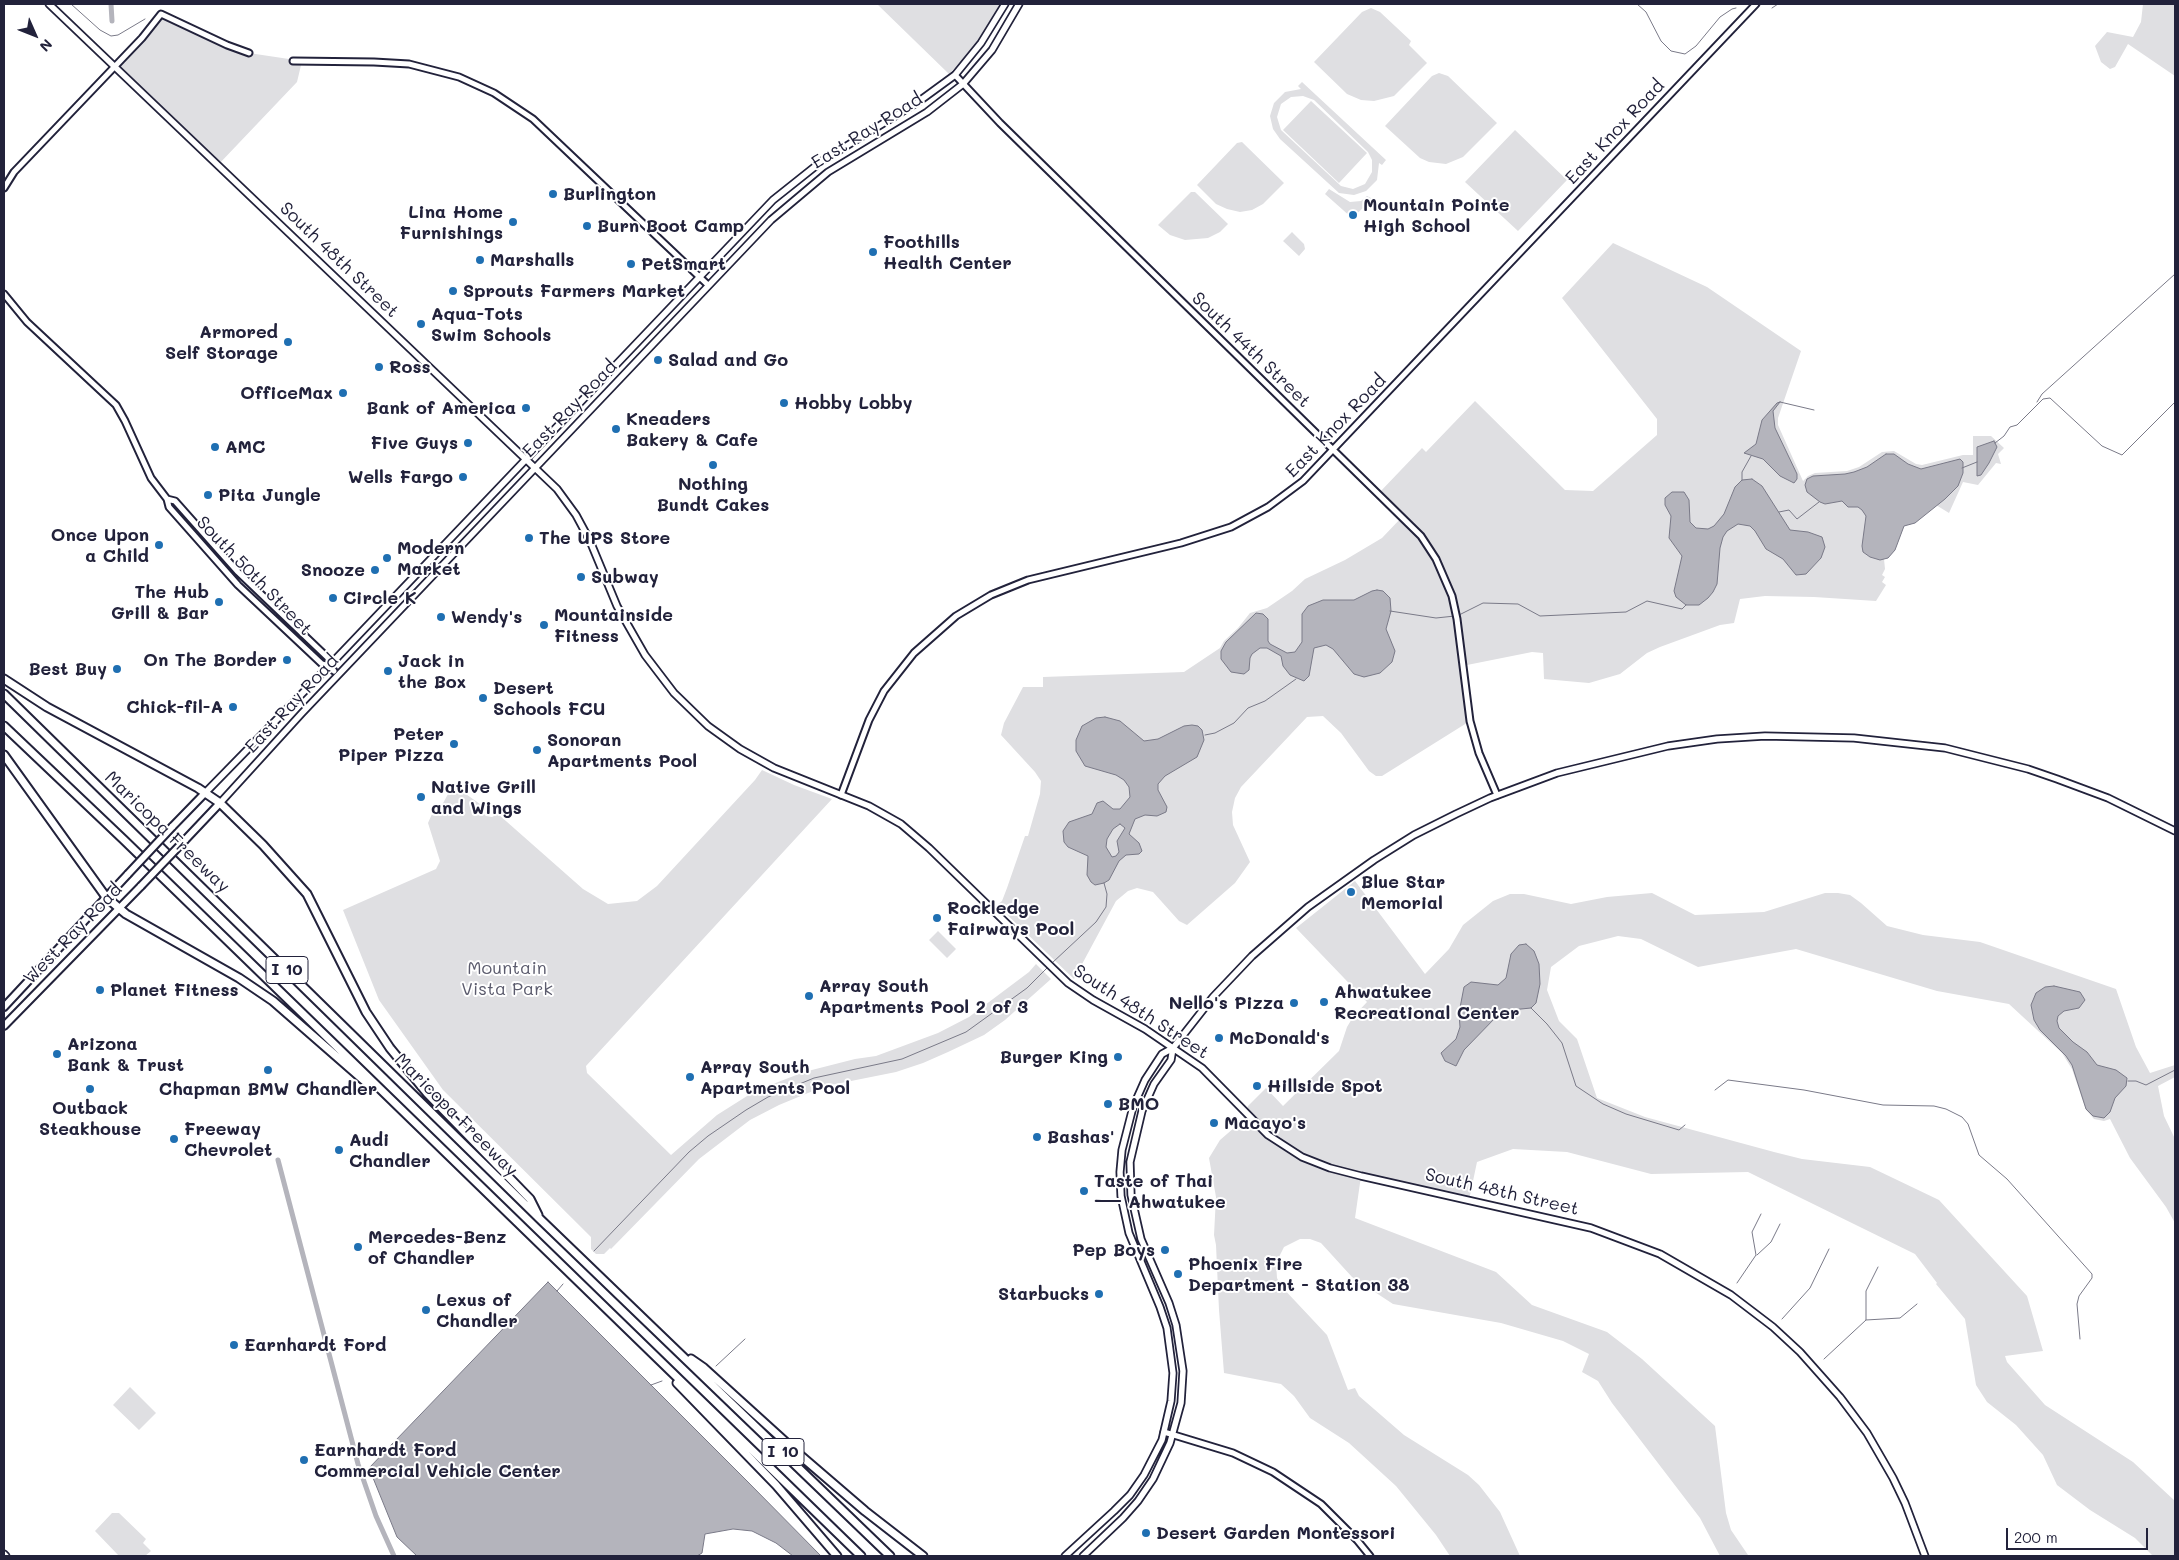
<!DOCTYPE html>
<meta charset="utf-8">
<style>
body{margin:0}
#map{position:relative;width:2179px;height:1560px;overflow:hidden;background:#fff;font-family:Mali,sans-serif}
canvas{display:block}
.frame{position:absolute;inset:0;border:5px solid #22223b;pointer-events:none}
.north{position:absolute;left:10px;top:10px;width:50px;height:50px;-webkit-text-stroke:4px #fff;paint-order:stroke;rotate:134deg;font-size:14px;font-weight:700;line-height:20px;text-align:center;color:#22223b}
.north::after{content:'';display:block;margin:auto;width:18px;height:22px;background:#22223b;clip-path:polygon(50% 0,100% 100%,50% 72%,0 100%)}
.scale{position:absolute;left:2006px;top:1528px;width:142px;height:22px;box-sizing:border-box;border:2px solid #22223b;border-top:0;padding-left:6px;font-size:15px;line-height:18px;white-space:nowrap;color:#22223b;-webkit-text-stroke:4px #fff;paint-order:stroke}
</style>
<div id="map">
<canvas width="2179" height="1560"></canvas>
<div class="frame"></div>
<div class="north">N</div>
<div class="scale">200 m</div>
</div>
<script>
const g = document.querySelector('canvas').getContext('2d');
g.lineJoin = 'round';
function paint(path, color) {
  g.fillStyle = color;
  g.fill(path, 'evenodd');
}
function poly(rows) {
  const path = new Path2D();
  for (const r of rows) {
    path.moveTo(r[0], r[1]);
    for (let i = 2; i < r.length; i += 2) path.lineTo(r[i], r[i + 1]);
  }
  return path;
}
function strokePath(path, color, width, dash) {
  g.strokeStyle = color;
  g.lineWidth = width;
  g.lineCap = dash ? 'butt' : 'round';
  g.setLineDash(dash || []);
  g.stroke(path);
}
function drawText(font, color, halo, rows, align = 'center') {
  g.font = font + ' Mali,sans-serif';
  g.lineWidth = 4;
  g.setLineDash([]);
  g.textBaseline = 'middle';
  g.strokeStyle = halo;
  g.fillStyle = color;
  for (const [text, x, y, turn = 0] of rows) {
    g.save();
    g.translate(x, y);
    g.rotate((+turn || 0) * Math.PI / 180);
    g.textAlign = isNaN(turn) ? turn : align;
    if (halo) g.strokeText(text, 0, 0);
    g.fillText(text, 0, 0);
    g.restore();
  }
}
const green = poly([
 [877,4,1000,4,976,45,949,74],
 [2143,4,2175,4,2175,76,2128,44,2115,67,2110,69,2101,62,2095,46,2107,32,2133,37,2141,22],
 [1371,8,1380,12,1411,41,1409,45,1427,63,1394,96,1374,101,1361,100,1347,94,1314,62,1362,12],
 [161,14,249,53,302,61,297,82,218,165,115,66],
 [1439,73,1448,76,1497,123,1463,157,1446,164,1429,162,1420,158,1385,126,1432,76],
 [1302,82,1386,160,1382,165,1379,163,1377,180,1366,191,1354,195,1339,193,1280,139,1273,129,1270,116,1274,103,1285,92,1301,89,1298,86],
 [1303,96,1314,100,1368,152,1372,160,1372,172,1365,184,1353,189,1341,186,1281,130,1277,117,1281,104,1291,97],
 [1311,101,1367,153,1339,183,1283,130],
 [1515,130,1567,180,1518,231,1465,182],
 [1242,142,1284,183,1263,204,1252,210,1240,212,1227,209,1216,204,1197,185,1237,143],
 [1329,189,1350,202,1361,201,1367,196,1373,199,1352,218,1325,194],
 [1191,192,1195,192,1228,224,1220,232,1208,238,1185,240,1170,235,1158,225],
 [1292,232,1304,244,1305,249,1299,256,1283,241],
 [1613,243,1707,287,1801,351,1778,418,1778,425,1803,481,1808,476,1815,473,1847,471,1859,467,1882,452,1894,451,1916,464,1922,465,1963,455,1973,455,1973,436,1991,436,2004,448,1998,454,2001,464,1996,463,1978,485,1963,482,1949,513,1936,505,1915,523,1904,526,1895,550,1888,558,1884,559,1885,569,1882,575,1885,577,1882,582,1886,585,1876,601,1814,597,1765,596,1740,599,1734,623,1720,625,1660,647,1647,653,1620,674,1589,683,1544,679,1543,653,1532,652,1462,666,1470,721,1382,776,1376,776,1369,771,1341,733,1323,716,1307,717,1241,787,1235,798,1232,812,1233,825,1250,862,1235,883,1187,925,1179,921,1153,892,1137,888,1128,891,1116,901,1074,979,997,905,1002,901,1007,888,1025,836,1028,836,1040,794,1041,781,1035,772,1001,735,1004,723,1023,687,1043,687,1043,677,1184,672,1220,648,1224,641,1238,628,1250,613,1267,608,1292,591,1305,579,1345,560,1382,538,1402,517,1378,494,1422,448,1426,452,1475,401,1565,490,1593,491,1657,435,1657,419,1562,298],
 [762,770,794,785,832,799,586,1066,587,1073,671,1155,717,1115,755,1091,804,1072,855,1059,876,1056,938,1033,969,1017,1029,972,1036,964,1051,979,1005,1020,984,1035,948,1052,923,1063,896,1072,831,1085,808,1093,779,1105,750,1120,699,1159,611,1249,610,1248,604,1254,596,1254,591,1249,591,1237,443,1090,379,1000,343,910,436,869,440,861,428,823,432,814,436,816,453,785,480,804,483,813,486,816,492,817,498,814,583,889,608,904,637,901,657,886,755,780],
 [1355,881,1425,974,1449,949,1463,925,1493,901,1510,894,1524,894,1571,904,1607,897,1652,893,1695,915,1764,912,1825,893,1838,893,1850,895,1861,903,1887,926,1923,935,1980,942,2116,989,2136,1047,2150,1073,2175,1065,2175,1077,2158,1086,2164,1116,2175,1139,2175,1223,2166,1207,2130,1158,2110,1119,2104,1121,2094,1119,2086,1110,2072,1069,2062,1053,2009,1004,1937,991,1796,949,1698,967,1641,939,1618,936,1579,946,1551,967,1547,990,1559,1021,1577,1039,1597,1098,1645,1117,1774,1152,1802,1159,1870,1167,1939,1200,2027,1296,2043,1351,2005,1356,2007,1362,2045,1405,2133,1462,2175,1501,2175,1556,2153,1556,2135,1538,2090,1510,2057,1485,2043,1455,2016,1425,1987,1402,1976,1385,1965,1319,1936,1284,1937,1283,1915,1254,1748,1172,1651,1174,1567,1152,1513,1149,1477,1162,1469,1200,1361,1176,1355,1218,1496,1272,1532,1305,1607,1332,1642,1359,1715,1426,1726,1513,1731,1530,1748,1555,1751,1556,1720,1556,1700,1518,1612,1403,1598,1381,1582,1372,1589,1354,1563,1341,1501,1323,1393,1304,1352,1277,1321,1243,1310,1239,1300,1239,1284,1247,1276,1263,1277,1278,1281,1286,1327,1335,1348,1390,1355,1388,1359,1396,1404,1435,1468,1475,1479,1485,1500,1512,1520,1556,1450,1556,1436,1535,1396,1486,1349,1443,1310,1418,1294,1396,1281,1384,1224,1373,1219,1310,1216,1245,1214,1235,1216,1197,1209,1158,1220,1140,1242,1121,1248,1106,1266,1088,1283,1106,1339,1051,1347,1027,1353,1017,1367,1002,1296,928],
 [938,931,956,949,947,958,929,940],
 [130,1387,156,1413,139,1430,113,1405],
 [112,1513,119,1513,146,1539,143,1543,151,1551,145,1556,119,1556,95,1531]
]);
const water = poly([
 [1780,402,1773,411,1775,428,1797,474,1797,479,1794,483,1780,476,1763,459,1744,453,1756,444,1762,420,1777,403,1780,402],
 [1994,441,1997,447,1989,463,1981,475,1977,476,1977,447,1994,441],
 [1886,454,1894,454,1908,464,1921,469,1960,459,1963,462,1963,473,1958,486,1945,499,1915,523,1904,526,1895,550,1888,558,1880,560,1870,557,1863,552,1862,546,1866,516,1862,510,1858,507,1848,507,1842,501,1825,504,1820,502,1807,492,1805,485,1807,479,1813,476,1845,474,1854,472,1867,467,1886,454],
 [1752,479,1762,486,1790,530,1808,532,1822,537,1825,547,1821,558,1806,574,1796,575,1783,559,1766,549,1755,531,1750,526,1738,524,1727,531,1723,537,1720,548,1717,584,1713,592,1708,598,1699,605,1686,605,1676,597,1674,591,1682,556,1669,538,1671,516,1665,505,1665,498,1672,492,1684,492,1689,500,1690,522,1696,528,1708,529,1714,526,1724,514,1735,487,1742,480,1752,479],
 [1377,590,1383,591,1390,598,1391,611,1386,629,1395,651,1392,662,1380,673,1364,677,1354,674,1333,649,1326,645,1314,648,1309,676,1304,681,1290,675,1283,666,1281,656,1267,648,1260,648,1252,654,1250,658,1249,670,1244,674,1231,672,1221,659,1221,651,1226,642,1256,613,1263,614,1268,619,1268,641,1270,644,1287,653,1295,652,1302,642,1302,614,1308,606,1323,600,1354,600,1372,591,1377,590],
 [1105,717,1120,721,1144,741,1158,739,1184,726,1192,725,1198,726,1202,730,1204,740,1197,757,1165,776,1158,784,1158,790,1167,807,1166,812,1157,816,1145,815,1135,819,1129,834,1139,843,1142,851,1139,854,1126,855,1119,861,1109,880,1104,883,1095,885,1091,882,1087,875,1088,856,1068,847,1064,842,1063,831,1069,822,1092,814,1097,803,1103,801,1113,809,1120,809,1130,797,1129,787,1124,780,1116,775,1085,766,1076,751,1076,740,1082,726,1096,718,1105,717],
 [1120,824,1125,828,1117,841,1119,852,1116,856,1112,857,1106,847,1107,839,1113,829,1120,824],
 [1526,944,1534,951,1539,964,1540,984,1536,1003,1531,1008,1511,1010,1496,1017,1464,1050,1456,1066,1445,1061,1441,1053,1456,1039,1460,1027,1459,1013,1464,987,1471,982,1498,985,1506,978,1511,954,1519,945,1526,944],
 [2054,986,2080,992,2085,1000,2079,1008,2064,1011,2058,1016,2057,1021,2059,1028,2073,1042,2087,1052,2097,1065,2116,1070,2127,1078,2126,1086,2115,1098,2110,1112,2104,1118,2093,1116,2086,1109,2072,1065,2066,1056,2040,1030,2034,1020,2031,1005,2036,993,2045,987,2054,986],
 [548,1282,748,1482,821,1556,793,1556,776,1543,752,1531,733,1529,705,1534,702,1553,697,1556,417,1556,397,1537,369,1468,548,1282]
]);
const stream = poly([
 [71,4,100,30,111,36,118,35,145,19],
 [1637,4,1646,12,1661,41,1671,51,1685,54,1696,46,1720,17,1732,9,1736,8],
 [1772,8,1778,4],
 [1780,402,1814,410],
 [2037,402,2042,394,2175,274],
 [1995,443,2004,436,2010,427,2017,425,2043,399,2050,398,2102,446,2122,455,2175,402],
 [1962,468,1977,462],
 [1742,480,1742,472,1751,456],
 [1779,512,1789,510,1797,519,1819,502],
 [1390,611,1436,618,1455,616],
 [1459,615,1483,603,1518,604,1540,616,1626,612,1647,601,1682,609,1686,605],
 [1205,735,1215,733,1234,723,1248,708,1265,701,1296,679],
 [1052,963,1096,922,1106,907,1107,894,1104,883],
 [1531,1008,1547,1024,1562,1043,1576,1086,1603,1104,1626,1114,1679,1130,1685,1125],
 [2128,1081,2136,1081,2146,1085,2175,1070],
 [1715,1090,1728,1080,1804,1090,1883,1105,1934,1106,1946,1109,1962,1117,1968,1124,1979,1155,2007,1179,2092,1274,2092,1278,2079,1296,2077,1304,2080,1339],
 [594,1251,689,1152,708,1136,746,1110,768,1097,814,1078,902,1059,966,1032,1027,988,1047,968],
 [1757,1255,1771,1242,1780,1224],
 [1737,1283,1756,1255,1752,1232,1761,1214],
 [557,1291,563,1284],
 [1782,1319,1810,1288,1829,1249],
 [1866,1320,1900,1318,1917,1304],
 [1824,1359,1866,1320,1866,1291,1878,1267],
 [716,1366,745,1339],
 [651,1385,662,1381]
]);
const canal = poly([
 [111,4,112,21],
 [278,1160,358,1464,376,1516,394,1556]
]);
const tertiary = poly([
 [293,61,374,62,409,64,459,77,494,93,533,119,708,285],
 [955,75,1000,123,1421,536,1436,559,1452,596,1457,619,1470,721,1479,753,1497,795],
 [4,188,14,172,142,38,161,14,227,45,249,53],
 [4,294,27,322,116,405,125,421,151,478,167,499,169,507,238,585,322,664,329,666,334,671],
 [167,499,175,501,238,572,328,658,329,666],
 [841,795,869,720,884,691,914,653,956,616,991,595,1028,580,1181,543,1231,527,1268,507,1303,481,1756,4],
 [1164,1432,1233,1453,1273,1472,1321,1504,1357,1540,1370,1556]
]);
const secondary = poly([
 [49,4,557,489,576,515,590,541,617,606,645,655,674,693,708,726,740,749,774,768,869,806,901,824,929,848,1068,983,1093,1000,1145,1029,1202,1068,1268,1135,1302,1157,1330,1168,1361,1176,1591,1228,1660,1254,1731,1295,1773,1327,1800,1352,1840,1397,1867,1433,1893,1478,1905,1503,1925,1556],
 [205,793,329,666,773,200,822,161,918,102,955,75,981,43,1005,4],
 [220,803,302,713,771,220,828,172,927,112,963,84,992,50,1019,4],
 [4,1554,6,1556],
 [1065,1556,1114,1511,1130,1495,1144,1475,1162,1440,1171,1401,1173,1373,1167,1328,1160,1307,1129,1233,1121,1196,1120,1172,1122,1150,1133,1107,1145,1080,1162,1054,1173,1048,1213,997,1252,956,1308,907,1374,860,1414,835,1456,814,1490,798,1557,773,1668,746,1717,739,1765,736,1854,738,1945,748,2028,769,2057,779,2108,798,2175,831],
 [1083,1556,1123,1518,1138,1501,1153,1479,1170,1443,1181,1403,1183,1371,1176,1325,1169,1303,1141,1239,1131,1195,1130,1162,1142,1111,1154,1084,1171,1060,1173,1048]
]);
const primary = poly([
 [172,827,205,793],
 [185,840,220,803],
 [4,1007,128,874],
 [4,1026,141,886]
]);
const motorway = poly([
 [4,679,47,707,198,788,220,803,263,845,307,894,366,1012,390,1048,427,1093,530,1199,538,1215],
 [4,694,542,1221,890,1556],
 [4,726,124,840,861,1556],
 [4,755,106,897,126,914,239,978,273,1001,367,1083],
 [691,1359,704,1368,801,1456,865,1511,923,1556],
 [677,1383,776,1485,837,1556]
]);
const primaryBridge = poly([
 [128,874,172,827],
 [141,886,185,840]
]);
const markers = [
 [553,194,5,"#1f6fb2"],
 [1353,215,5,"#1f6fb2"],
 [513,222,5,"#1f6fb2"],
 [587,226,5,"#1f6fb2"],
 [873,252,5,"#1f6fb2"],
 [480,260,5,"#1f6fb2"],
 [631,264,5,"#1f6fb2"],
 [453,291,5,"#1f6fb2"],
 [421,324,5,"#1f6fb2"],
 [288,342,5,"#1f6fb2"],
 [658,360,5,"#1f6fb2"],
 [379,367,5,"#1f6fb2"],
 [343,393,5,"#1f6fb2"],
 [784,403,5,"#1f6fb2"],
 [526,408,5,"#1f6fb2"],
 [616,429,5,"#1f6fb2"],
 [468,443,5,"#1f6fb2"],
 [215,447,5,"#1f6fb2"],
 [713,465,5,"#1f6fb2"],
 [463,477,5,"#1f6fb2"],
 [208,495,5,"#1f6fb2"],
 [529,538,5,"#1f6fb2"],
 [159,545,5,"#1f6fb2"],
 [387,558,5,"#1f6fb2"],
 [375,570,5,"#1f6fb2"],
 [581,577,5,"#1f6fb2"],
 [333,598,5,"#1f6fb2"],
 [219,602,5,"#1f6fb2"],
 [441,617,5,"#1f6fb2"],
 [544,625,5,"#1f6fb2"],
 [287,660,5,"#1f6fb2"],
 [117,669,5,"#1f6fb2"],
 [388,671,5,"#1f6fb2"],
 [483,698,5,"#1f6fb2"],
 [233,707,5,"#1f6fb2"],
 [454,744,5,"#1f6fb2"],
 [537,750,5,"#1f6fb2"],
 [421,797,5,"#1f6fb2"],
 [1351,892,5,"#1f6fb2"],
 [937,918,5,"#1f6fb2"],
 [100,990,5,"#1f6fb2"],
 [809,996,5,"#1f6fb2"],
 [1324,1002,5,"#1f6fb2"],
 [1294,1003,5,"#1f6fb2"],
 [1219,1038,5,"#1f6fb2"],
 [57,1054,5,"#1f6fb2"],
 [1118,1057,5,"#1f6fb2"],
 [268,1070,5,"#1f6fb2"],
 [690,1077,5,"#1f6fb2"],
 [1257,1086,5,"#1f6fb2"],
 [90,1089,5,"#1f6fb2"],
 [1108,1104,5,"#1f6fb2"],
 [1214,1123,5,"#1f6fb2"],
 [1037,1137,5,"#1f6fb2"],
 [174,1139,5,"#1f6fb2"],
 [339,1150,5,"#1f6fb2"],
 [1084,1191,5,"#1f6fb2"],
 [358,1247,5,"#1f6fb2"],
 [1165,1250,5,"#1f6fb2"],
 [1178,1274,5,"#1f6fb2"],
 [1099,1294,5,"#1f6fb2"],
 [426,1310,5,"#1f6fb2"],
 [234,1345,5,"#1f6fb2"],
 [304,1460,5,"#1f6fb2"],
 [1146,1533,5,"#1f6fb2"]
];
const shields = [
 [287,970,42],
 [783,1452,42]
];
const shieldNames = [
 ["I 10",287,970],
 ["I 10",783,1452]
];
const streetNames = [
 ["East Ray Road",867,131,-32],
 ["East Knox Road",1615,132,-47],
 ["South 48th Street",339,260,44],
 ["South 44th Street",1251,350,44],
 ["East Ray Road",570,409,-46],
 ["East Knox Road",1336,426,-46],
 ["South 50th Street",254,576,46],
 ["East Ray Road",292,704,-47],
 ["Maricopa Freeway",167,832,44],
 ["West Ray Road",73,934,-46],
 ["South 48th Street",1141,1012,33],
 ["Maricopa Freeway",456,1115,45],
 ["South 48th Street",1502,1192,13]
];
const poiNames = [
 ["Burlington",563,194],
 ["Mountain Pointe",1363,205],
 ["High School",1363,226],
 ["Lina Home",503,212,"right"],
 ["Furnishings",503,233,"right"],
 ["Burn Boot Camp",597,226],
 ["Foothills",883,242],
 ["Health Center",883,263],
 ["Marshalls",490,260],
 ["PetSmart",641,264],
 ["Sprouts Farmers Market",463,291],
 ["Aqua-Tots",431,314],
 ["Swim Schools",431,335],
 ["Armored",278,332,"right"],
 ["Self Storage",278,353,"right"],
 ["Salad and Go",668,360],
 ["Ross",389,367],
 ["OfficeMax",333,393,"right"],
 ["Hobby Lobby",794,403],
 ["Bank of America",516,408,"right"],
 ["Kneaders",626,419],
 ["Bakery & Cafe",626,440],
 ["Five Guys",458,443,"right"],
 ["AMC",225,447],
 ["Wells Fargo",453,477,"right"],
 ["Nothing",713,484,"center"],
 ["Bundt Cakes",713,505,"center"],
 ["Pita Jungle",218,495],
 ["Once Upon",149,535,"right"],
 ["a Child",149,556,"right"],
 ["The UPS Store",539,538],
 ["Modern",397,548],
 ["Market",397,569],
 ["Snooze",365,570,"right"],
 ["Subway",591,577],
 ["The Hub",209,592,"right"],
 ["Grill & Bar",209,613,"right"],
 ["Circle K",343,598],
 ["Mountainside",554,615],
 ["Fitness",554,636],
 ["Wendy's",451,617],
 ["On The Border",277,660,"right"],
 ["Jack in",398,661],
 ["the Box",398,682],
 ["Best Buy",107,669,"right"],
 ["Desert",493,688],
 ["Schools FCU",493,709],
 ["Chick-fil-A",223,707,"right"],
 ["Peter",444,734,"right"],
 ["Piper Pizza",444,755,"right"],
 ["Sonoran",547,740],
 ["Apartments Pool",547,761],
 ["Native Grill",431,787],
 ["and Wings",431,808],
 ["Blue Star",1361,882],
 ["Memorial",1361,903],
 ["Rockledge",947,908],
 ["Fairways Pool",947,929],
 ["Array South",819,986],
 ["Apartments Pool 2 of 3",819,1007],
 ["Planet Fitness",110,990],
 ["Ahwatukee",1334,992],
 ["Recreational Center",1334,1013],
 ["Nello's Pizza",1284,1003,"right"],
 ["McDonald's",1229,1038],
 ["Arizona",67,1044],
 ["Bank & Trust",67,1065],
 ["Burger King",1108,1057,"right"],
 ["Array South",700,1067],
 ["Apartments Pool",700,1088],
 ["Hillside Spot",1267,1086],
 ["Chapman BMW Chandler",268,1089,"center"],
 ["BMO",1118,1104],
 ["Outback",90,1108,"center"],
 ["Steakhouse",90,1129,"center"],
 ["Macayo's",1224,1123],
 ["Freeway",184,1129],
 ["Chevrolet",184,1150],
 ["Bashas'",1047,1137],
 ["Audi",349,1140],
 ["Chandler",349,1161],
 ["Taste of Thai",1094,1181],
 ["— Ahwatukee",1094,1202],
 ["Mercedes-Benz",368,1237],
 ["of Chandler",368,1258],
 ["Pep Boys",1155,1250,"right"],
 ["Phoenix Fire",1188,1264],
 ["Department - Station 38",1188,1285],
 ["Starbucks",1089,1294,"right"],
 ["Lexus of",436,1300],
 ["Chandler",436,1321],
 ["Earnhardt Ford",244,1345],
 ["Earnhardt Ford",314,1450],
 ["Commercial Vehicle Center",314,1471],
 ["Desert Garden Montessori",1156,1533]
];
const parkNames = [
 ["Mountain",507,968],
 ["Vista Park",507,989]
];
paint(green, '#dfdfe2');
paint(water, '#b4b4bc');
strokePath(water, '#7a7a88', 1);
strokePath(stream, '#7a7a88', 1);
strokePath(canal, '#b4b4bc', 5);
strokePath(tertiary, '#22223b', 9);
strokePath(secondary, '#22223b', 9);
strokePath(primary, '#22223b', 10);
strokePath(motorway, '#22223b', 11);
strokePath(tertiary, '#fff', 5);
strokePath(secondary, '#fff', 5.5);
strokePath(primary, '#fff', 6);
strokePath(motorway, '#fff', 7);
strokePath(primaryBridge, '#22223b', 10, []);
strokePath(primaryBridge, '#fff', 6);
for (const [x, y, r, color] of markers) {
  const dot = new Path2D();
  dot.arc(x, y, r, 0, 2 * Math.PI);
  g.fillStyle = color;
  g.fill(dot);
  strokePath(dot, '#fff', 2);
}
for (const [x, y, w] of shields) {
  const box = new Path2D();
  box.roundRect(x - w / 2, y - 13.5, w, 27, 4);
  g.fillStyle = '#fff';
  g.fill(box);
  strokePath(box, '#22223b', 1);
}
drawText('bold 16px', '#22223b', null, shieldNames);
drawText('18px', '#22223b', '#fff', streetNames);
drawText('bold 18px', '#22223b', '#fff', poiNames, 'left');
drawText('18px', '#5b5b6d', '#fff', parkNames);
</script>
